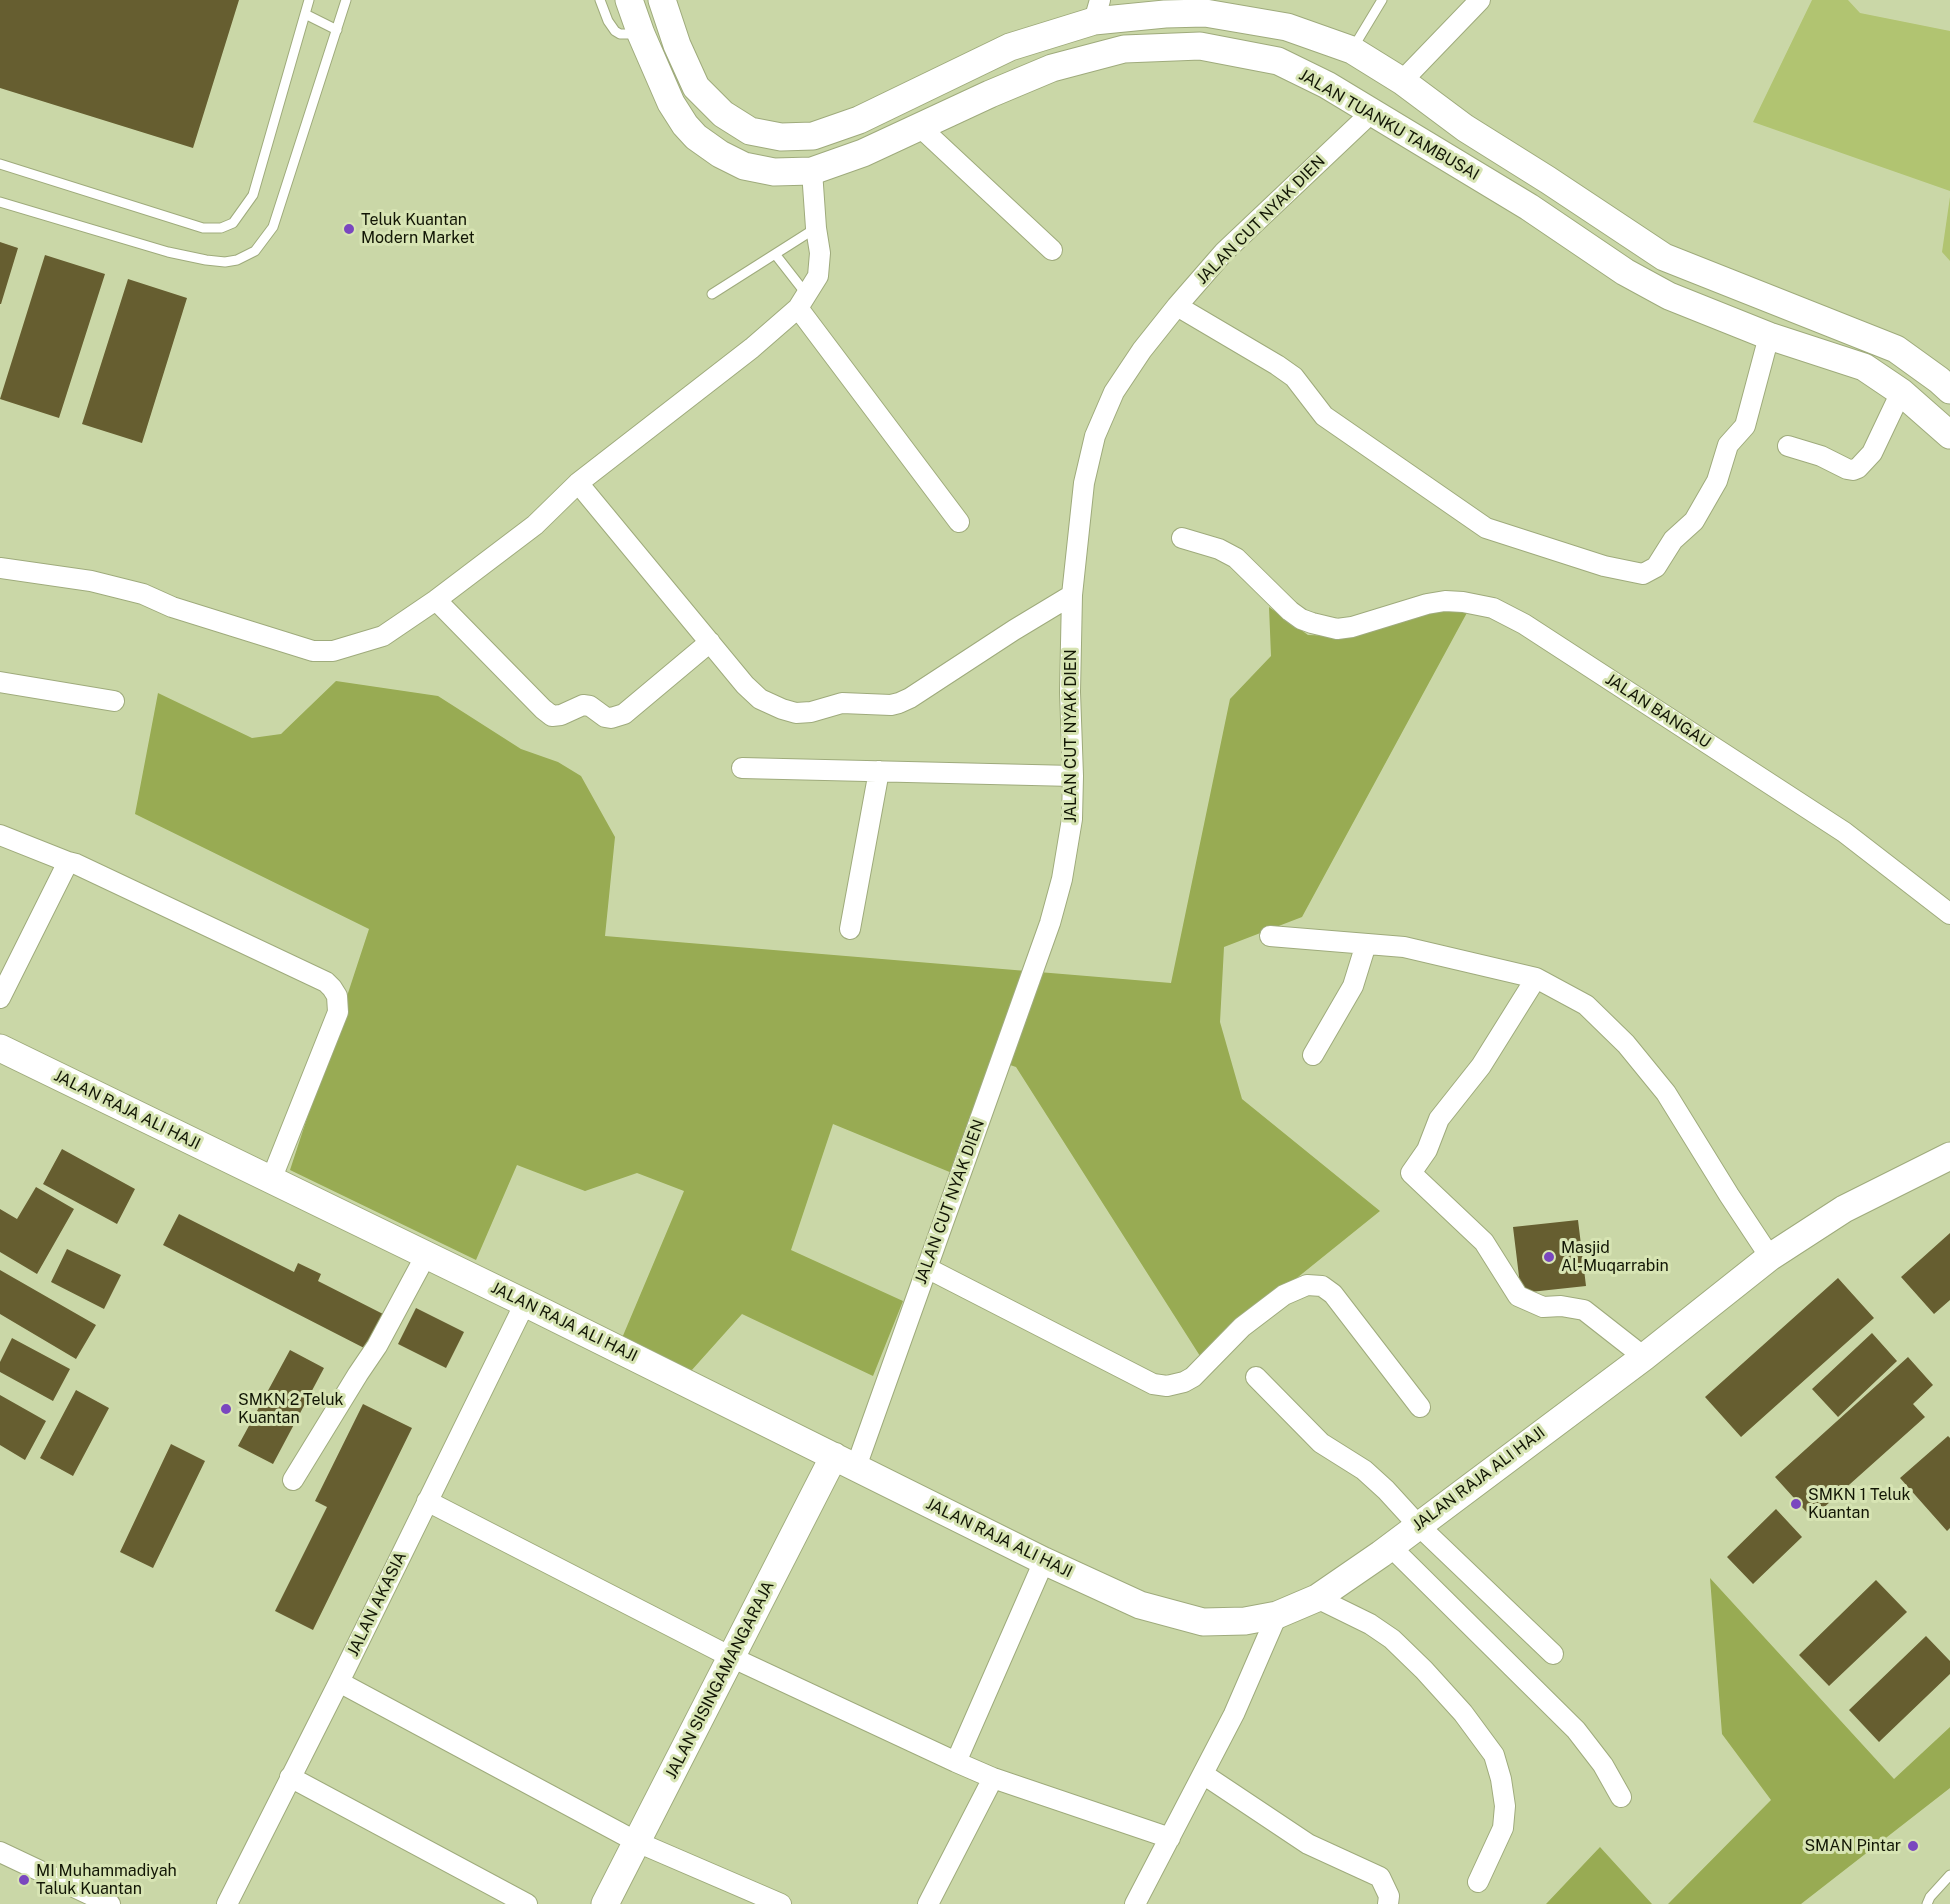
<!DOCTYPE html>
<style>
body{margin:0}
canvas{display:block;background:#cad7a7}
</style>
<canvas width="1950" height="1904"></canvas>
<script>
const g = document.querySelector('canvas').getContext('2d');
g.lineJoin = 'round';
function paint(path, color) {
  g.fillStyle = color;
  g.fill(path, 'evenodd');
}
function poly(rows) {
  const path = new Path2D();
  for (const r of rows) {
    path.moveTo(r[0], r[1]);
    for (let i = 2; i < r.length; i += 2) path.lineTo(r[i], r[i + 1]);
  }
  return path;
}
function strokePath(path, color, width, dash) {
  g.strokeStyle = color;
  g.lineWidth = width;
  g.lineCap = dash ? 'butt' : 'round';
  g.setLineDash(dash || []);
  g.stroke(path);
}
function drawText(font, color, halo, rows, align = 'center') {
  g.font = font + ' "Public Sans",sans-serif';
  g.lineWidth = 6;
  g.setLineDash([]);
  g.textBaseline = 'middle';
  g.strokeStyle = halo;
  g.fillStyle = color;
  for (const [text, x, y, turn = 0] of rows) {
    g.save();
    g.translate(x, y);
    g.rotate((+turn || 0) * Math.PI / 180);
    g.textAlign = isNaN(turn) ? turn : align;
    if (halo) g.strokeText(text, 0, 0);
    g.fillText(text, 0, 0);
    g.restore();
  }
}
const green = poly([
 [1812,0,1848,0,1860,13,1950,31,1950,191,1753,122],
 [1950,197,1950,261,1942,252]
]);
const forest = poly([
 [1269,607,1308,635,1339,636,1437,607,1469,609,1302,917,1224,947,1220,1022,1242,1099,1380,1211,1200,1356,1016,1067,995,1060,952,1173,833,1124,791,1250,903,1301,873,1376,742,1314,691,1371,622,1338,684,1191,637,1173,585,1191,517,1165,476,1260,290,1170,369,929,135,814,158,693,252,738,281,734,336,681,438,696,521,749,558,762,581,776,615,837,605,936,1171,983,1230,699,1271,656],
 [1710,1578,1894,1779,1950,1727,1950,1788,1801,1904,1668,1904,1771,1800,1722,1734],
 [1600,1847,1652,1904,1546,1904]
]);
const building = poly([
 [0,0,239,0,193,148,0,88],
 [0,242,18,248,1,304,0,304],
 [45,255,105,274,59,418,0,399],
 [128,279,187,298,142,443,82,424],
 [62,1149,135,1189,117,1224,43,1184],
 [36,1187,74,1209,37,1274,0,1252,0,1209,17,1219],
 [179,1214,294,1272,298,1263,321,1274,318,1281,385,1315,368,1350,163,1245],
 [1578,1220,1586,1286,1521,1293,1513,1227],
 [1950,1233,1950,1300,1934,1314,1901,1277],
 [67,1249,121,1275,104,1309,51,1282],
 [0,1270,96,1325,76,1359,0,1314],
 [1838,1278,1874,1318,1741,1437,1705,1397],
 [416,1308,464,1332,446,1368,398,1344],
 [1872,1333,1897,1361,1838,1417,1812,1389],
 [12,1338,70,1369,53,1401,0,1372,0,1362],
 [290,1350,324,1368,273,1464,238,1446],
 [1908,1357,1933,1385,1913,1404,1925,1417,1812,1518,1775,1477],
 [76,1390,109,1408,73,1476,40,1458],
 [0,1395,46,1421,25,1460,0,1445],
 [363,1404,412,1428,313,1630,275,1611,327,1507,315,1501],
 [1948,1436,1950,1438,1950,1528,1947,1531,1900,1478],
 [171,1444,205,1461,153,1568,120,1552],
 [1776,1509,1802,1537,1753,1584,1727,1557],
 [1876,1580,1907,1612,1829,1686,1799,1655],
 [1926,1636,1950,1661,1950,1674,1879,1742,1849,1710]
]);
const lane = poly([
 [600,0,608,21,615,31,620,34,638,34],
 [305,14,337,30],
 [1353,48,1382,0],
 [0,164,203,228,221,228,233,223,253,195,309,0],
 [0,202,168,252,206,260,225,262,237,260,255,251,273,227,346,0],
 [775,254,807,295],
 [712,294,816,228],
 [1927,1904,1930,1897,1950,1875]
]);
const street = poly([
 [1094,21,1100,0],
 [1402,81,1480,0],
 [920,127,1052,250],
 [1177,306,1277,365,1294,377,1324,416,1486,528,1604,566,1643,574,1656,567,1673,540,1694,521,1717,481,1728,445,1745,426,1769,336],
 [798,308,959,522],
 [1788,446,1821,456,1847,469,1853,470,1858,468,1872,453,1901,392],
 [578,483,745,685,760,699,782,709,796,713,811,712,842,703,891,705,899,703,910,698,1014,630,1072,595],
 [1182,538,1219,549,1236,558,1290,611,1301,619,1312,623,1337,629,1352,627,1427,604,1445,601,1463,602,1493,608,1524,624,1844,832,1950,914],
 [0,568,91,581,143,594,172,607,313,651,333,651,383,636,436,600,535,525,578,483,752,348,798,308,818,276,820,253,816,228,812,171],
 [436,600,543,709,552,716,561,715,583,705,590,706,605,717,611,718,624,714,710,642],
 [0,682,114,701],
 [742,768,1073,776],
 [0,835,68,862],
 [850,929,879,771],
 [1270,936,1404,947,1536,978,1586,1005,1626,1044,1666,1093,1729,1195,1770,1257],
 [1536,978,1481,1066,1439,1119,1427,1150,1411,1173,1484,1242,1518,1296,1543,1307,1561,1306,1584,1310,1644,1357],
 [0,998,68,862,76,864,326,982,332,988,337,996,338,1012,271,1180],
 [1313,1055,1353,986,1366,944],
 [927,1268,1153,1384,1167,1386,1184,1382,1193,1377,1242,1327,1284,1295,1307,1285,1322,1286,1333,1294,1420,1407],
 [1256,1377,1321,1443,1364,1470,1386,1490,1418,1525,1553,1654],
 [856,1467,1050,923,1062,879,1072,819,1073,776,1070,692,1072,595,1084,483,1095,436,1114,392,1142,350,1177,306,1224,252,1372,112],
 [293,1480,358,1374,377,1346,426,1255],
 [427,1501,731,1657,956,1762,993,1778,1170,1838],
 [1390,1546,1576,1730,1603,1765,1621,1797],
 [1317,1598,1370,1624,1392,1639,1424,1670,1463,1713,1494,1755,1501,1779,1505,1806,1503,1828,1478,1882],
 [339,1682,637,1842,781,1904],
 [956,1762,1044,1561],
 [1203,1774,1308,1844,1380,1877,1389,1896,1388,1904],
 [290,1777,527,1904],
 [0,1852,110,1904],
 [227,1904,339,1682,525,1303],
 [928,1904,993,1778],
 [1135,1904,1234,1714,1277,1615]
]);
const secondary = poly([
 [629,0,641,34,671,103,685,125,696,137,720,154,744,166,774,172,812,171,863,153,990,94,1052,68,1124,49,1200,46,1278,61,1327,85,1529,207,1625,272,1669,296,1769,336,1864,367,1901,392,1950,435],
 [662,0,677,45,696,87,723,114,750,131,781,137,813,136,859,120,1010,47,1094,21,1165,14,1205,13,1287,27,1352,50,1402,81,1465,128,1548,180,1664,257,1896,349,1939,380,1950,390],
 [0,1048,525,1303,1044,1561,1140,1605,1203,1622,1245,1621,1277,1615,1317,1598,1381,1554,1644,1357,1770,1257,1844,1209,1950,1156],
 [605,1904,834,1456]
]);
const markers = [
 [349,229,6,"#7a47bf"],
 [1549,1257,6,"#7a47bf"],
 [226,1409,6,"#7a47bf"],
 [1796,1504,6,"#7a47bf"],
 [1913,1846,6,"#7a47bf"],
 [24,1880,6,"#7a47bf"]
];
const streetNames = [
 ["JALAN TUANKU TAMBUSAI",1389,125,30],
 ["JALAN CUT NYAK DIEN",1261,220,-45],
 ["JALAN BANGAU",1658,711,33],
 ["JALAN CUT NYAK DIEN",1071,736,-90],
 ["JALAN RAJA ALI HAJI",127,1110,26],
 ["JALAN CUT NYAK DIEN",950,1202,-70],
 ["JALAN RAJA ALI HAJI",564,1322,26],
 ["JALAN RAJA ALI HAJI",1479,1479,-37],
 ["JALAN RAJA ALI HAJI",999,1538,26],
 ["JALAN AKASIA",377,1604,-64],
 ["JALAN SISINGAMANGARAJA",720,1680,-63]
];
const poiNames = [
 ["Teluk Kuantan",361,220],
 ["Modern Market",361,238],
 ["Masjid",1561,1248],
 ["Al-Muqarrabin",1561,1266],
 ["SMKN 2 Teluk",238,1400],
 ["Kuantan",238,1418],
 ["SMKN 1 Teluk",1808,1495],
 ["Kuantan",1808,1513],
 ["SMAN Pintar",1901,1846,"right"],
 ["MI Muhammadiyah",36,1871],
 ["Taluk Kuantan",36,1889]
];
paint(green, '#b1c471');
paint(forest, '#98ab53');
paint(building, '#665e30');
strokePath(lane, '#9fab7c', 11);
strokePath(street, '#9fab7c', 22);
strokePath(secondary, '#9fab7c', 29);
strokePath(lane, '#fff', 9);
strokePath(street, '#fff', 20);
strokePath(secondary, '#fff', 27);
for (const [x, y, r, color] of markers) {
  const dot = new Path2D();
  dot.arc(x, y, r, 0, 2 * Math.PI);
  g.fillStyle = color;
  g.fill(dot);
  strokePath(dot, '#d7e4b3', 2);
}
drawText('16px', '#121605', '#d7e4b3', streetNames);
drawText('16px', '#121605', '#d7e4b3', poiNames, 'left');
</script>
